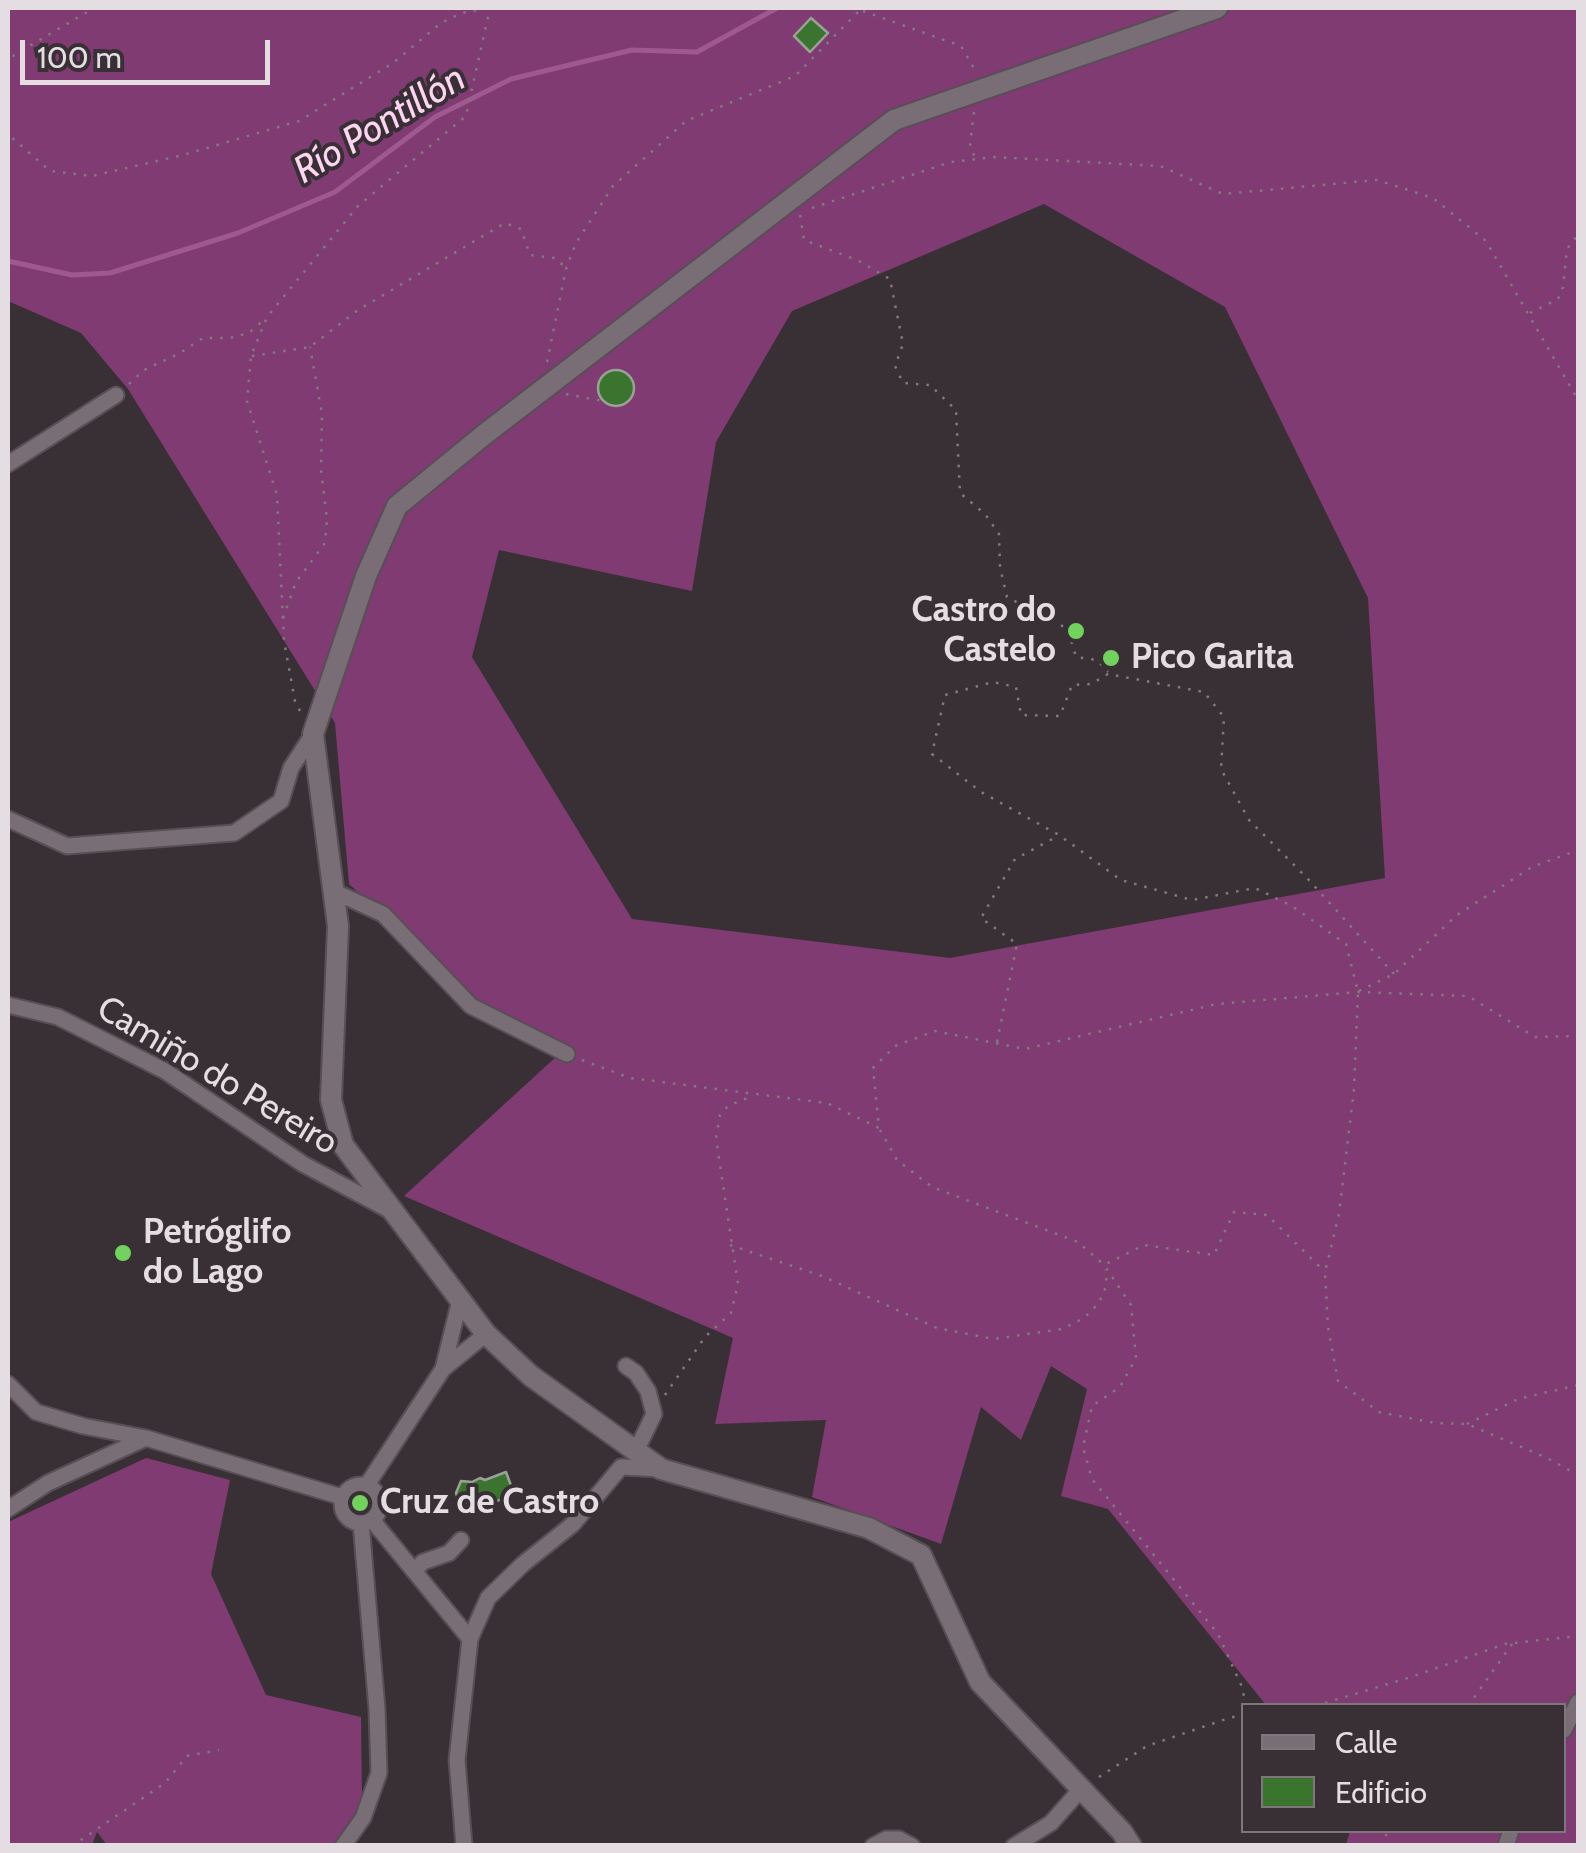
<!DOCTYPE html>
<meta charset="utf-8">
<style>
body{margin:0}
#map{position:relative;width:1586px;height:1853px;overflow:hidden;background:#393036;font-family:Cabin,sans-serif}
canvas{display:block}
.frame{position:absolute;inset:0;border:10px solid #e4dee2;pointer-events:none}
.legend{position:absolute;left:1241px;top:1703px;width:325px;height:130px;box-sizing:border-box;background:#393036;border:2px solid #7d767b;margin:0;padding:12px 18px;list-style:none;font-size:30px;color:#e4dee2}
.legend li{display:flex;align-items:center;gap:20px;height:50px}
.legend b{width:50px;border:2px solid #7d767b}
.scale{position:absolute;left:20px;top:40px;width:250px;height:45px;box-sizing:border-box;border:5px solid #e4dee2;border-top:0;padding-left:12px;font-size:30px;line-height:35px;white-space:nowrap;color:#e4dee2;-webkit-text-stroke:8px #393036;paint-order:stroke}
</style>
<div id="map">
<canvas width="1586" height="1853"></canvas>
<div class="frame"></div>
<ul class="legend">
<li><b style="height:12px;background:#796e76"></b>Calle</li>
<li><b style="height:28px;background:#3b742f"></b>Edificio</li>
</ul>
<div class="scale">100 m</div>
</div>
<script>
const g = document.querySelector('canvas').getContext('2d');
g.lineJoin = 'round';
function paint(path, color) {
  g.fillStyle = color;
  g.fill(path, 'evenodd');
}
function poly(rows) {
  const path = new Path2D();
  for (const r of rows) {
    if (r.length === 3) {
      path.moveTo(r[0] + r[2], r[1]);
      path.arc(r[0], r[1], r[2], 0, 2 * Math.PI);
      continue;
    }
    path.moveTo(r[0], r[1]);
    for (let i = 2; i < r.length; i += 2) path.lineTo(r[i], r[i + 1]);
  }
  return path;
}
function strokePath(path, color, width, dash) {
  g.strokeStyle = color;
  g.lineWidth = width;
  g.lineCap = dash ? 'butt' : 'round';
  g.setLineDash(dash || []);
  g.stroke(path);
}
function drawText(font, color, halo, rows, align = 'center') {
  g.font = font + ' Cabin,sans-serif';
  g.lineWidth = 8;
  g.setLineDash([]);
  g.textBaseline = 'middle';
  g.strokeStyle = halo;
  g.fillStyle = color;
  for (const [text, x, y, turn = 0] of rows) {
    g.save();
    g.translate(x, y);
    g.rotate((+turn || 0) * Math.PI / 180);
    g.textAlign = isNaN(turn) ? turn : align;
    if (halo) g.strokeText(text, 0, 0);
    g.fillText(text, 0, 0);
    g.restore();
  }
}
const forest = poly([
 [8,8,1578,8,1578,1845,1346,1845,1350,1831,1564,1830,1564,1706,1380,1706,1380,1703,1365,1706,1266,1705,1108,1509,1061,1496,1087,1389,1051,1366,1021,1440,981,1407,941,1544,812,1497,826,1420,715,1424,733,1338,404,1196,569,1045,477,1004,349,884,335,723,128,389,81,333,8,301],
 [1044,204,1225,307,1368,598,1385,878,950,958,632,919,472,657,499,550,692,591,716,442,792,311],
 [146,1458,230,1480,211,1574,266,1695,361,1717,362,1806,333,1845,107,1845,97,1832,92,1845,8,1845,8,1522]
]);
const stream = poly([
 [8,261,72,275,110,273,238,233,335,192,435,117,511,79,632,50,697,52,777,8]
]);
const building = poly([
 [811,18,828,33,810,52,794,36,811,18],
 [616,388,18],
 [506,1472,513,1491,500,1500,484,1504,459,1502,456,1493,461,1481,472,1482,480,1478,485,1480,506,1472]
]);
const path = poly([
 [863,11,961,46,975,70],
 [8,66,14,55,94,8],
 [974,112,970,144,975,158],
 [8,129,10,136,50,171,92,176,183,155,299,121,393,63,441,23,462,13,488,8],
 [812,208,951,162,993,157,1160,166,1223,194,1377,180,1433,198,1486,241,1578,400],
 [800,215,804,240,857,260,890,279,903,344,895,366,903,383,930,385,956,410,960,493,985,514,999,534,1000,567,1007,597,1068,629,1076,657,1097,660,1108,672],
 [1530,313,1558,299,1563,287,1567,249,1578,235],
 [252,356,310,347,358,310,505,223,521,229,530,255,555,258,564,266],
 [547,362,566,269,576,243,613,186,686,121,795,76,862,8],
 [129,384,144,370,180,353,203,338,230,338,249,333,266,318],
 [566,394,603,401],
 [283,618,296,582,325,543,327,519,321,470,322,414,310,347],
 [300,711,295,701,284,641,277,495,247,401,251,356,267,317,358,206,466,116,490,8],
 [1394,974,1307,878,1249,820,1221,769,1224,717,1204,692,1108,674,1091,684,1072,685,1060,716,1021,715,1016,687,993,682,945,695,932,754,981,792,1059,835,1121,880,1192,900,1255,888,1292,906,1346,944,1358,992,1354,1089,1339,1214,1325,1272,1328,1327,1338,1381,1379,1412,1435,1423,1467,1424,1545,1457,1578,1475],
 [1359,991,1394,974,1457,915,1532,867,1578,850],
 [997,1042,1017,944,981,918,1015,859,1058,836],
 [582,1060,630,1078,827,1103,879,1128,873,1068,895,1046,935,1031,1025,1049,1217,1004,1358,992,1468,996,1535,1037,1578,1036],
 [880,1130,897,1160,932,1187,1078,1242,1102,1263],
 [730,1245,822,1276,937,1328,994,1339,1062,1329,1084,1318,1099,1303,1107,1284,1105,1270],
 [665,1395,705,1337,731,1313,738,1284,716,1138,720,1115,728,1106,752,1096],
 [1467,1424,1518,1399,1578,1385],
 [1246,1706,1242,1687,1218,1634,1092,1479,1083,1447,1092,1406,1120,1387,1136,1358,1131,1305,1104,1265,1144,1245,1214,1255,1234,1212,1267,1215,1325,1272],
 [1315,1706,1411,1677,1505,1644,1578,1636],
 [1468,1706,1512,1644],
 [1099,1777,1147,1746,1232,1717,1244,1717],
 [27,1846,35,1846],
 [72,1846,165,1783,187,1756,219,1750],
 [1382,1846,1388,1830]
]);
const minor = poly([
 [8,464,116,395],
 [8,819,67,846,234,833,281,801,291,768,313,734],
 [333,891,383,914,471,1006,567,1054],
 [8,1005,58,1017,165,1071,303,1164,389,1210],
 [626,1366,636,1373,648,1391,654,1414,636,1451],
 [443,1369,460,1300],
 [8,1384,36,1412,83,1426,146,1438],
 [361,1504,19],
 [367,1485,443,1369,486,1334],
 [8,1509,48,1483,146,1438,342,1497],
 [372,1520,470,1639],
 [414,1571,423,1562,449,1553,461,1540],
 [1564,1730,1578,1702],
 [343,1846,363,1818,379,1773,377,1709,361,1523],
 [464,1846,457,1760,470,1639,488,1598,523,1564,573,1524,621,1467,661,1469],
 [873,1846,886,1839,899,1839,912,1846],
 [1014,1846,1051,1823,1082,1788],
 [1506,1846,1511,1830]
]);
const tertiary = poly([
 [1131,1846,1122,1832,980,1682,921,1555,869,1528,661,1469,531,1376,486,1334,343,1145,331,1100,338,926,313,734,366,576,397,506,485,434,894,120,1217,8]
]);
const markers = [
 [1076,631,10,"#71d25e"],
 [1111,658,10,"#71d25e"],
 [123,1253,10,"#71d25e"],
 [360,1503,10,"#71d25e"]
];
const poiNames = [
 ["Castro do",1056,611,"right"],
 ["Castelo",1056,651,"right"],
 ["Pico Garita",1131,658],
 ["Petróglifo",143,1233],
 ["do Lago",143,1273],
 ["Cruz de Castro",380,1503]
];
const streetNames = [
 ["Camiño do Pereiro",217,1076,31]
];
const waterNames = [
 ["Río Pontillón",380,125,-31]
];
paint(forest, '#7f3b72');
strokePath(stream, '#9f5890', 5);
paint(building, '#3b742f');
strokePath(building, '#9aa298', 2.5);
strokePath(minor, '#574f55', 19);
strokePath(tertiary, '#574f55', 24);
strokePath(path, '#827a7f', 2.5, [2.5, 8]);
strokePath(minor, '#796e76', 15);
strokePath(tertiary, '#796e76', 20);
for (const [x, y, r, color] of markers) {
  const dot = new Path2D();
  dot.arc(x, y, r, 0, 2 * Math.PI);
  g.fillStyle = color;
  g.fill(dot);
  strokePath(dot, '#393036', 4);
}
drawText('bold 35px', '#e4dee2', '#393036', poiNames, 'left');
drawText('35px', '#e4dee2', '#393036', streetNames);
drawText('italic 38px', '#fdd5f3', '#393036', waterNames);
</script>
